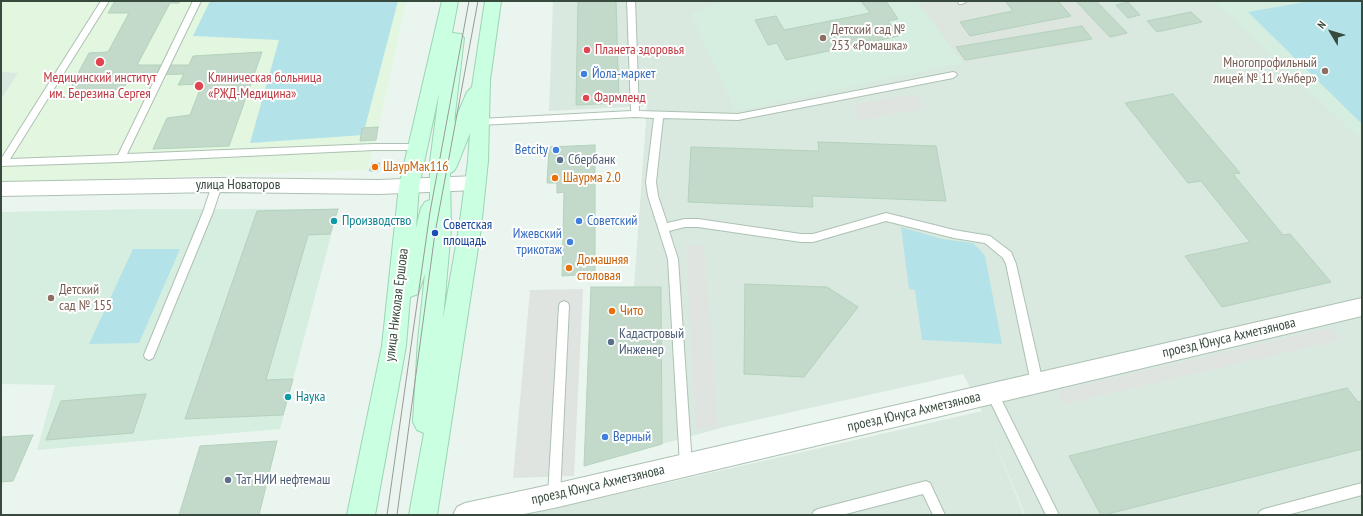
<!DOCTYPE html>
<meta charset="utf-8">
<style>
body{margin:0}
#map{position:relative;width:1363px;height:516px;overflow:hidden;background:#ebf5ef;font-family:"PT Sans Narrow",sans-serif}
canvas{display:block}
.frame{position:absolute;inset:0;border:2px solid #384a3d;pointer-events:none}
.north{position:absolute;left:1311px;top:12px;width:40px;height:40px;-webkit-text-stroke:3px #fff;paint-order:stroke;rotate:308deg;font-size:11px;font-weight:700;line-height:16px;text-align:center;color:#384a3d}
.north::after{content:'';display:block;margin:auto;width:14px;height:18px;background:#384a3d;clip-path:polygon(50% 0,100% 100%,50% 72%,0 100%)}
</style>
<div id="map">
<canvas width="1363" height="516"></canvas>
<div class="frame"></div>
<div class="north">N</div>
</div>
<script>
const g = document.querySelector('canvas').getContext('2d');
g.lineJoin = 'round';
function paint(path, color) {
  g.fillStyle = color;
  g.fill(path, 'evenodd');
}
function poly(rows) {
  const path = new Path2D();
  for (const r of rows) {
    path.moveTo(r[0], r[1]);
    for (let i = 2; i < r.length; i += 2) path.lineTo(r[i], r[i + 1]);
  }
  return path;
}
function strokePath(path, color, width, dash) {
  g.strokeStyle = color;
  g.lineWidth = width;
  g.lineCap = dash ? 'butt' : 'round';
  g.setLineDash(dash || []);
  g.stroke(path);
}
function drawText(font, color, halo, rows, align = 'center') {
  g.font = font + ' "PT Sans Narrow",sans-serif';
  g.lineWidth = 4;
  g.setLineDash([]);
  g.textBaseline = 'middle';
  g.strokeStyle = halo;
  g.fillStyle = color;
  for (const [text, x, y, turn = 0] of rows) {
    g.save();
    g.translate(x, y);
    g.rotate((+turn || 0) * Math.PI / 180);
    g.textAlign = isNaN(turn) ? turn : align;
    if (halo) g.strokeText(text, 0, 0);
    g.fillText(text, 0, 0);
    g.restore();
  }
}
const residential = poly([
 [553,1,1362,1,1362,515,1025,515,986,420,1024,515,526,515,982,411,963,374,725,427,662,444,661,287,634,287,647,106,549,111],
 [1,72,19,72,1,100]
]);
const industrial = poly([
 [917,1,1098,1,1131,35,963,63]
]);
const education = poly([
 [721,1,917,1,963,63,735,111,691,14],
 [1213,1,1362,1,1362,141],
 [147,209,338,209,280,429,37,450,55,385,1,384,1,212]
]);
const medical = poly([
 [1,1,406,1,376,140,367,170,1,183,1,100,18,73,1,72]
]);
const green = poly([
 [210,1,398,1,363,135,250,143,279,40,193,36],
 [1311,1,1362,1,1362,124,1248,12],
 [901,227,942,239,973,243,981,251,985,256,1002,344,922,340,915,290,909,289],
 [133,249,180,249,139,343,89,344]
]);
const parking = poly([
 [917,94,925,108,859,120,852,105],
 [686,245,704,245,718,428,696,429],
 [583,289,574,476,513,478,530,290],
 [1330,328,1339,340,1064,404,1057,391]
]);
const building = poly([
 [115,1,180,1,179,3,170,3,137,65,189,65,193,56,262,52,229,146,153,149,167,118,190,115,202,84,178,85,184,74,76,77,89,53,108,52,129,13,108,13,115,1],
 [578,1,616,1,619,103,576,105,578,1],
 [861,1,886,1,898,19,888,21,899,36,786,60,777,43,768,45,755,20,776,16,784,30,870,13,861,1],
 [1010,1,1058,1,1071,16,970,36,960,22,1013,11,1006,2,1010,1],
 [1076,1,1096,1,1127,33,1110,37,1076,1],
 [1128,2,1140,15,1128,18,1116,5,1128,2],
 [1191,12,1202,22,1157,32,1147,21,1191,12],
 [1082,26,1092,39,965,60,956,47,1082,26],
 [131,75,123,89,70,91,76,77,131,75],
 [1173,94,1240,173,1233,174,1283,235,1290,234,1331,282,1222,307,1185,256,1250,242,1201,181,1188,183,1125,103,1173,94],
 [378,127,376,140,360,141,362,128,378,127],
 [818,142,936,146,946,201,812,196,813,207,688,202,691,147,819,151,818,142],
 [595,145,595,274,562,276,564,192,557,193,557,183,547,183,549,147,595,145],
 [372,163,380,163,378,171,369,171,372,163],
 [338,209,330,234,308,235,266,380,293,379,283,415,185,419,257,211,338,209],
 [745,284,827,287,858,307,804,377,744,374,745,284],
 [591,287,661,287,662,444,584,466,591,287],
 [1347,388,1358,402,1362,401,1362,449,1104,515,1101,515,1069,456,1347,388],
 [146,394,133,433,46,440,61,401,146,394],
 [33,435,13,481,1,482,1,437,33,435],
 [277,441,259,515,179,515,200,446,277,441]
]);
const lane = poly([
 [101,1,109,1,10,159,118,155,193,1,201,1,127,154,374,144,418,144,423,147,418,150,374,150,120,162,1,166,1,159,101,1],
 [627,1,635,1,639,111,738,114,953,72,956,73,957,75,953,78,738,120,663,118,656,182,658,196,667,223,685,219,698,219,801,234,813,234,886,213,954,230,990,236,1011,252,1016,264,1043,383,1041,387,1037,388,1033,387,1031,383,1006,264,1003,258,985,243,954,238,886,221,813,242,801,242,698,227,685,227,669,231,678,259,692,465,690,469,686,471,682,469,680,465,668,259,648,196,646,182,654,118,635,117,480,125,476,122,480,119,631,111,627,1],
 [958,1,966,1,966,2,962,4,959,4,958,1],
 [217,181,222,185,213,212,153,358,149,360,145,358,144,355,203,212,212,185,217,181],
 [564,301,568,303,569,306,560,496,558,500,554,502,550,500,548,496,559,306,560,303,564,301],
 [992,388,996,389,1059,515,1046,515,986,393,988,389,992,388],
 [926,481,930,483,945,515,933,515,923,494,842,515,812,515,814,511,818,509,926,481],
 [1362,483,1362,495,1287,515,1258,515,1260,511,1264,509,1362,483]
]);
const street = poly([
 [476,176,482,178,485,183,482,188,476,190,379,194,217,192,1,196,1,182,217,178,379,180,476,176],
 [1362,298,1362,316,554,508,519,515,453,515,457,507,465,503,554,484,1362,298]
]);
const secondary = poly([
 [442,1,458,1,452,33,461,34,464,38,454,122,467,92,472,87,485,1,501,1,490,80,488,161,481,228,437,515,409,515,424,433,417,430,413,422,418,340,425,274,418,294,410,297,406,346,375,515,347,515,382,346,399,186,442,1],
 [439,93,430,162,430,200,425,202,421,208,416,228,419,186,439,93],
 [470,133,468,161,459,228,443,319,451,229,450,173,454,171,457,166,470,133]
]);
const tram = poly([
 [387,515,430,212,469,1],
 [397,515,435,233,478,1]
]);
const markers = [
 [823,38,4,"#8d6e63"],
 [587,50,4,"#e0444e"],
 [100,62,5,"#e0444e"],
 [1325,71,4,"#8d6e63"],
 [584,74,4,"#3f7fe0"],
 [199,86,5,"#e0444e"],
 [586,98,4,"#e0444e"],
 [556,150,4,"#3f7fe0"],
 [560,160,4,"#5c6f8a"],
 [375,167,4,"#e8710a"],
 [555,178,4,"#e8710a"],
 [334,221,4,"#0f9aa8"],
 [579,221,4,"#3f7fe0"],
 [435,233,4,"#1a4fb4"],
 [570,242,4,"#3f7fe0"],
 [569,268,4,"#e8710a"],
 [51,298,4,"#8d6e63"],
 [612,311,4,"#e8710a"],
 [611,342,4,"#5c6f8a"],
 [288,397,4,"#0f9aa8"],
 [605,437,4,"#3f7fe0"],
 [228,480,4,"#5c6f8a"]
];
const educationNames = [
 ["Детский сад №",831,30],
 ["253 «Ромашка»",831,46],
 ["Многопрофильный",1317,63,"right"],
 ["лицей № 11 «Унбер»",1317,79,"right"],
 ["Детский",59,290],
 ["сад № 155",59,306]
];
const healthNames = [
 ["Планета здоровья",595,50],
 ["Медицинский институт",100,78,"center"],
 ["им. Березина Сергея",100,94,"center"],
 ["Клиническая больница",208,78],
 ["«РЖД-Медицина»",208,94],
 ["Фармленд",594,98]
];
const shopNames = [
 ["Йола-маркет",592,74],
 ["Betcity",548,150,"right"],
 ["Советский",587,221],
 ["Ижевский",562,234,"right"],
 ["трикотаж",562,250,"right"],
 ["Верный",613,437]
];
const serviceNames = [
 ["Сбербанк",568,160],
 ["Кадастровый",619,334],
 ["Инженер",619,350],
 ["Тат НИИ нефтемаш",236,480]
];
const foodNames = [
 ["ШаурМак116",383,167],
 ["Шаурма 2.0",563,178],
 ["Домашняя",577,260],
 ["столовая",577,276],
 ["Чито",620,311]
];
const streetNames = [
 ["улица Новаторов",238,185],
 ["улица Николая Ершова",397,305,-83],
 ["проезд Юнуса Ахметзянова",1229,338,-13],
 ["проезд Юнуса Ахметзянова",914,412,-13],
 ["проезд Юнуса Ахметзянова",598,485,-13]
];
const cultureNames = [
 ["Производство",342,221],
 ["Наука",296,397]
];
const transitNames = [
 ["Советская",443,225],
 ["площадь",443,241]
];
paint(residential, '#d9e9df');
paint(industrial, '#dce5de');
paint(education, '#d5eedf');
paint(medical, '#e3f6df');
paint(green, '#b4e2e9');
paint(parking, '#dfe4e0');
paint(building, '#c3daca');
strokePath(building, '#b3d2bc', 1);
strokePath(lane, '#adc1b3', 2);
strokePath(street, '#adc1b3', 2);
strokePath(secondary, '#9ad5b4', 2);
paint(lane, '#fff');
paint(street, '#fff');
paint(secondary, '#cbffe2');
strokePath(tram, '#999', 1);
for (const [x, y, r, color] of markers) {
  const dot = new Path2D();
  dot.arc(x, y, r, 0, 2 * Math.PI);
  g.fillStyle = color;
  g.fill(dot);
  strokePath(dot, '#fff', 1.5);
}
drawText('14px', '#785e54', '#fff', educationNames, 'left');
drawText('14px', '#be3a42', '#fff', healthNames, 'left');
drawText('14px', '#366cbe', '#fff', shopNames, 'left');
drawText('14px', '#4e5e75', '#fff', serviceNames, 'left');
drawText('14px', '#c56008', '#fff', foodNames, 'left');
drawText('14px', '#384a3d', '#fff', streetNames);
drawText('14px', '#0d838f', '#fff', cultureNames, 'left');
drawText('14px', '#164399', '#fff', transitNames, 'left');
</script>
